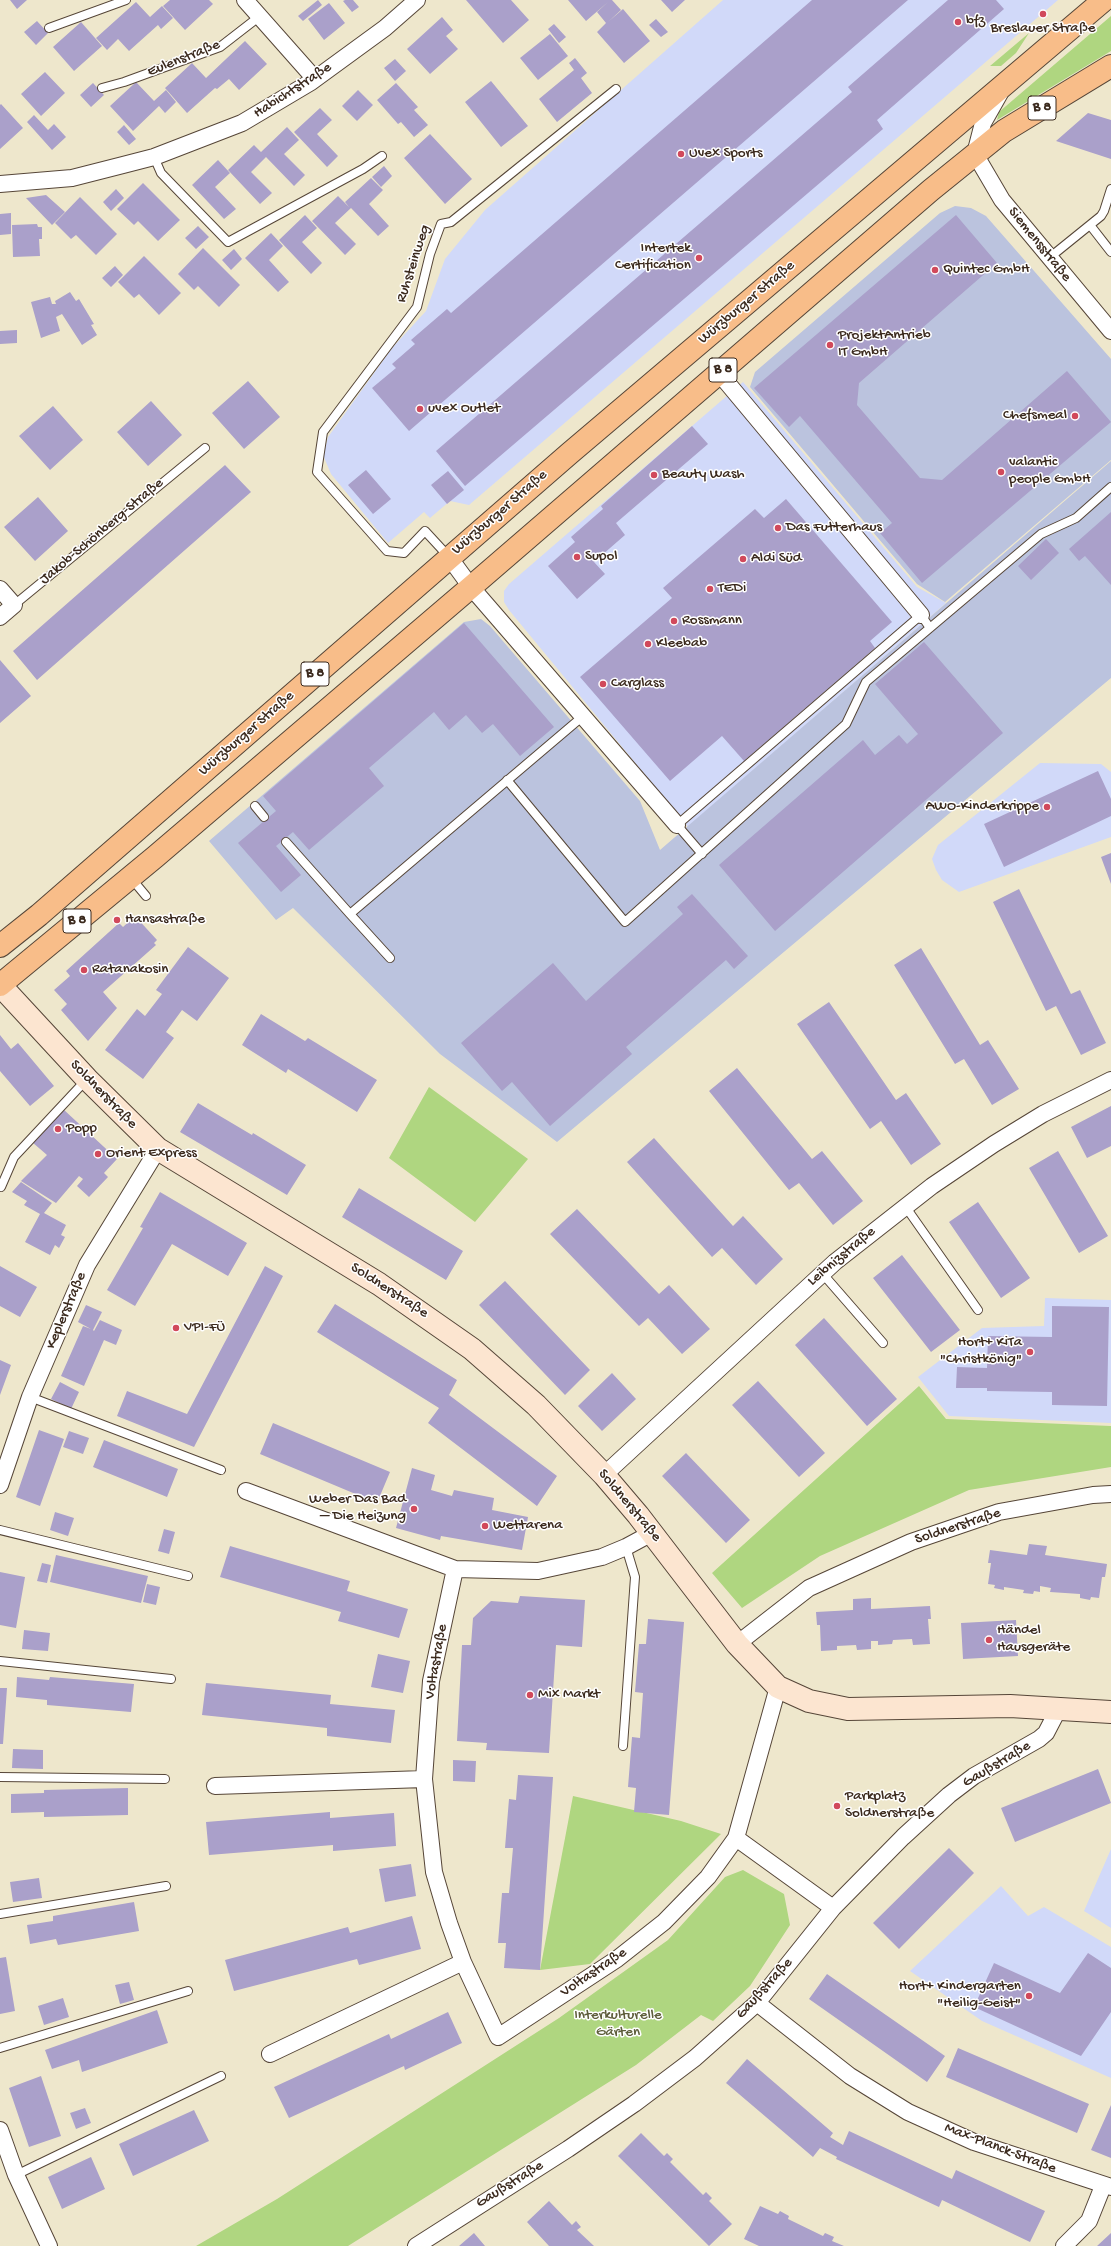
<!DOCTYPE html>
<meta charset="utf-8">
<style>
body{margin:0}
canvas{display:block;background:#eee7cc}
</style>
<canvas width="1111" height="2246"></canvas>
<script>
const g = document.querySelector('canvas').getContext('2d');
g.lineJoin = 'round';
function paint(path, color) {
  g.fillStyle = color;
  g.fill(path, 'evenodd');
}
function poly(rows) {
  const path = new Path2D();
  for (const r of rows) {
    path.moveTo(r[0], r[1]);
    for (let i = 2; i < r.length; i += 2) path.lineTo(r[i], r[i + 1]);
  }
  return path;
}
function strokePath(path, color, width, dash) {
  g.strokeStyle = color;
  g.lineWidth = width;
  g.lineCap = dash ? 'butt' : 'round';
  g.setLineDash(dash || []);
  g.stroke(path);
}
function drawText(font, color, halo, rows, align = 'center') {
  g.font = font + ' "Gochi Hand",sans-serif';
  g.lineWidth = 3;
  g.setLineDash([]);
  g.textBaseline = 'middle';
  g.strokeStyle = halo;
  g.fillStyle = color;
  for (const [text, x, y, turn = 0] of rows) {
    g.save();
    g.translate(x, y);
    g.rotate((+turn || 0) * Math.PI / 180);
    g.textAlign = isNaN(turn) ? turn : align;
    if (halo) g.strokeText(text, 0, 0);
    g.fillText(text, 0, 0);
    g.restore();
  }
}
const built = poly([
 [723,0,1058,0,469,505,450,501,430,518,424,512,388,543,331,474,323,455,328,437,392,348,426,311,445,259,485,210],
 [743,382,917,587,946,603,688,827,509,610,504,602,504,591,509,584],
 [1040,763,1101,764,1111,772,1111,837,959,892,942,880,936,870,932,859,938,845],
 [1045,1298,1111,1300,1111,1423,949,1416,918,1377,982,1328,1044,1326],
 [1111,1849,1111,1928,1084,1911],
 [1001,1886,1028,1916,1044,1907,1111,1947,1111,2078,982,2021,910,1971]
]);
const industrial = poly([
 [955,206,971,208,986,216,1111,359,1111,460,945,602,917,584,750,387,755,372,940,213],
 [1111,461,1111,678,557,1142,440,1054,293,908,276,920,209,841,464,622,481,619,490,626,640,801,660,850]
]);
const green = poly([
 [1111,16,1111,51,997,120,999,112],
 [1029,33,1016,53,1001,66,990,66],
 [429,1087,528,1159,475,1222,389,1158],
 [919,1386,946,1419,1111,1426,1111,1467,969,1490,820,1556,742,1608,712,1573],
 [573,1796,681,1821,721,1834,590,1964,540,1970],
 [743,1870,784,1894,790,1925,750,1986,713,2021,701,2015,636,2065,348,2246,196,2246,277,2199,559,2018,668,1940,725,1877]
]);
const building = poly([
 [10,0,27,0,17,9],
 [170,0,209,0,213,4,185,30,163,6],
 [318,0,322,5,303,21,298,16],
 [345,0,353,0,359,7,352,12,343,1],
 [466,0,511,0,529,20,503,43],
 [568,0,612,0,621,10,608,22,623,9,650,41,624,63,597,32,606,23,597,12,608,2,586,21],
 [661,0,685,0,672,12],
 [812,0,908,0,409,431,372,388,396,368,392,364,415,344,411,340,447,309,451,313],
 [948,0,996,0,1004,9,877,120,883,129,465,486,436,451,852,92,848,87],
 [136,2,150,17,162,6,173,18,161,29,158,25,129,51,118,39,107,50,96,38],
 [329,3,345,23,324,40,308,19],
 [442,17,453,30,446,36,458,49,430,74,407,49],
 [656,19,668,32,661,37,649,25],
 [37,21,48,33,36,45,24,32],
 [81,22,102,46,74,71,53,47],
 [554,24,566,37,559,43,548,29],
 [550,34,568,56,538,80,520,58],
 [245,41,267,64,239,90,229,79,217,89,215,88,187,113,165,88,192,63,206,78],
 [575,58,587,73,581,78,592,93,557,122,539,99,574,70,569,63],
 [395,59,406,71,395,81,384,68],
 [45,72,65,93,41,116,21,94],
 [491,81,528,126,501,147,465,102],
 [136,82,154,101,166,90,176,102,165,113,159,106,133,131,110,106],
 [93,83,104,95,91,107,80,95],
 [396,83,418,107,414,110,428,125,414,137,401,122,398,124,377,100],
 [358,90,373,105,357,121,342,106],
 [1,104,23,128,0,149,0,105],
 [320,108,332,120,317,134,338,156,327,167,294,132],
 [1088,113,1111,120,1111,159,1056,141],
 [34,115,48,130,54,124,66,137,52,150,27,122],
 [124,125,136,139,129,145,117,132],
 [287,127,299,140,284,154,305,175,294,186,266,157,251,172,272,193,260,204,228,170,254,145,261,152],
 [430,134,472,179,445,204,404,158],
 [218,160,230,173,215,187,236,209,224,219,192,185],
 [384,166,392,176,381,187,372,177],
 [371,178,383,190,369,204,389,226,378,236,351,208,335,223,356,244,345,255,312,221,338,196,349,207,345,202],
 [143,183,180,220,158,241,138,221,134,225,117,209],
 [116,189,124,198,111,211,103,202],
 [46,195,65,212,52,225,26,198],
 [80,197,117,234,96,255,76,235,71,239,55,223],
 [11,213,11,234,0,235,0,214],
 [305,215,317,228,302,242,322,263,311,274,279,240],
 [956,215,997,263,859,383,857,405,920,478,942,480,1067,371,1111,422,922,583,880,533,892,523,800,416,789,427,754,388],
 [37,224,38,227,42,227,42,239,39,239,40,256,13,257,12,225],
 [198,226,209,237,196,249,185,238],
 [271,233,283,246,269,260,289,282,278,292,245,258],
 [203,248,240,285,219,307,198,286,194,290,178,274],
 [234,249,242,259,231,270,222,260],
 [144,256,181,293,159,315,139,294,134,298,118,282],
 [115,266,123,275,111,287,102,278],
 [70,292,76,301,79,299,94,324,91,325,97,335,82,345,62,314,56,317,60,331,41,338,31,302,50,297,52,304,56,304,55,301],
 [17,330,17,343,0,344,0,331],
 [248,381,280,417,244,449,212,413],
 [151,401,182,435,148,466,117,432],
 [53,406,83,440,50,470,19,436],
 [692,426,708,444,616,523,625,535,594,562,605,574,577,599,548,566,575,542,571,537,603,509,601,506],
 [225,465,251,492,37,680,13,651],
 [366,470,391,499,373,514,348,485],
 [448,471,464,490,447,504,431,485],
 [38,497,68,531,35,561,4,527],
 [786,499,892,622,870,641,875,648,744,761,722,736,670,781,580,677,672,598,663,588,755,509,764,518],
 [1111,512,1111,585,1085,556,1079,561,1069,549],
 [1046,539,1059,553,1031,580,1018,566],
 [464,623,554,727,520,756,493,724,482,733,466,715,449,730,434,712,369,768,384,786,309,850,293,832,276,846,301,875,281,892,238,843,276,811,263,796],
 [924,642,1003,733,775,931,719,865,863,740,875,755,899,735,907,744,918,734,875,684],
 [0,660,31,696,0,723],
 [1098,771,1111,799,1111,816,1004,867,984,824],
 [1111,853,1111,884,1101,857],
 [1019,889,1071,994,1080,990,1106,1043,1081,1055,1056,1006,1046,1011,993,902],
 [692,894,748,956,734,969,726,960,626,1047,632,1054,550,1126,512,1082,502,1091,461,1043,553,963,586,1001,683,914,677,907],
 [135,916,157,940,154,943,156,945,103,992,117,1008,88,1041,61,1010,67,1004,54,990,70,976,66,971,119,923,123,927],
 [188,947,229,978,197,1021,182,1010,166,1032,174,1038,143,1079,105,1050,137,1009,145,1016,162,994,156,990],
 [921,948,980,1045,988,1040,1019,1089,992,1105,964,1059,955,1064,894,965],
 [829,1002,896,1100,906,1093,941,1144,911,1165,881,1121,870,1129,797,1024],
 [261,1014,305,1041,308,1038,377,1080,357,1112,288,1069,286,1073,242,1045],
 [0,1035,11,1049,18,1043,54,1086,30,1106,0,1071],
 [737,1068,812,1159,822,1151,863,1201,833,1225,799,1183,789,1190,709,1091],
 [198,1103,252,1135,253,1133,306,1165,287,1195,180,1132],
 [1111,1106,1111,1146,1087,1158,1071,1127],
 [63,1109,117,1159,104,1173,108,1177,89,1197,77,1186,83,1179,79,1176,56,1203,21,1181,47,1155,32,1142],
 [654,1138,733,1226,743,1216,783,1259,756,1285,722,1248,712,1257,627,1162],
 [1058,1151,1108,1236,1079,1253,1029,1168],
 [21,1182,52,1203,44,1213,66,1225,61,1235,65,1237,59,1248,55,1245,50,1255,25,1242,40,1214,24,1205,27,1201,12,1192],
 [359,1188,463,1251,446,1280,342,1217],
 [160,1192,247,1243,228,1276,172,1244,135,1306,107,1290,143,1228,140,1227],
 [978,1202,1030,1278,1001,1298,949,1222],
 [577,1209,659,1294,669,1285,710,1329,682,1354,648,1318,639,1326,550,1234],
 [902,1255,960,1330,931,1352,873,1278],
 [0,1266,37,1287,20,1317,0,1306],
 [265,1266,283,1276,194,1447,117,1416,127,1391,187,1414],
 [505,1281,590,1370,565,1395,479,1305],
 [335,1304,457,1380,449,1395,557,1476,537,1506,428,1423,439,1408,317,1332],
 [86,1305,102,1312,93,1330,94,1331,100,1320,122,1330,116,1345,104,1340,84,1386,61,1376,83,1326,91,1329,78,1322],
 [1052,1306,1109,1307,1107,1406,1052,1405,1052,1392,987,1391,987,1388,956,1388,957,1367,987,1368,988,1336,1052,1337],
 [824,1318,897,1399,867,1426,795,1345],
 [0,1360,11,1365,0,1395],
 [612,1373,636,1399,602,1431,578,1406],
 [758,1381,825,1453,799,1477,732,1405],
 [60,1382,79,1392,71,1409,51,1399],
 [273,1423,390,1472,377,1503,260,1454],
 [39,1430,64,1439,40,1506,16,1497],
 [69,1431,89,1438,83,1454,63,1447],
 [104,1440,178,1469,167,1497,93,1467],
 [686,1453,750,1520,726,1543,662,1476],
 [412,1468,435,1475,431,1490,452,1496,454,1490,494,1498,492,1510,528,1517,522,1550,441,1536,440,1540,396,1528],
 [55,1512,74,1518,68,1536,50,1530],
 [164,1529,175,1532,169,1554,158,1551],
 [1029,1544,1047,1546,1045,1555,1107,1564,1105,1577,1102,1577,1099,1598,1091,1597,1090,1600,1080,1598,1080,1594,1050,1592,1051,1588,1040,1586,1040,1592,1034,1591,1033,1594,1023,1593,1024,1590,1004,1587,1004,1590,994,1588,995,1585,988,1584,991,1563,988,1563,990,1550,1027,1555],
 [230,1546,350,1581,347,1591,408,1609,399,1638,338,1621,341,1612,220,1577],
 [56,1555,148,1576,141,1603,50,1582],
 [42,1563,51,1565,47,1583,37,1581],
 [0,1572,25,1577,16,1628,0,1625],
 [147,1584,160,1587,156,1605,143,1602],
 [520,1596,585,1600,582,1647,556,1645,549,1753,486,1750,487,1743,457,1741,462,1645,471,1645,473,1618,491,1601,518,1603],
 [871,1598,871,1609,930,1606,931,1619,928,1619,930,1644,913,1645,912,1639,893,1640,892,1644,878,1645,878,1641,871,1641,871,1649,857,1650,856,1645,837,1646,837,1650,821,1651,820,1625,817,1625,816,1612,853,1610,853,1599],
 [648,1619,684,1622,669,1815,634,1812,636,1788,628,1787,632,1737,640,1738,643,1693,635,1692,639,1644,646,1644],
 [1016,1620,1018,1656,963,1659,961,1623],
 [24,1630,50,1633,48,1651,22,1649],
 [378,1654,410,1661,403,1693,371,1687],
 [17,1677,49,1680,50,1677,134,1684,131,1712,47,1705,47,1700,16,1697],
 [206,1683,331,1695,330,1704,395,1710,391,1743,327,1736,327,1728,202,1715],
 [0,1688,7,1688,3,1744,0,1744],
 [13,1749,43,1750,43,1769,12,1768],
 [453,1760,476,1761,475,1782,453,1781],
 [1098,1769,1111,1803,1015,1842,1001,1808],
 [518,1775,553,1777,540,1970,504,1968,506,1943,498,1943,502,1893,509,1893,513,1848,505,1848,509,1799,516,1800],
 [128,1788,128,1815,44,1817,44,1812,11,1813,11,1794,44,1793,44,1790],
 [330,1812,330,1818,394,1813,396,1846,333,1851,333,1845,209,1855,206,1822],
 [949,1848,974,1873,899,1949,873,1923],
 [411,1864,416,1896,385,1902,379,1869],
 [39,1878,42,1898,13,1902,10,1882],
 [134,1902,139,1931,58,1945,56,1939,30,1944,27,1925,53,1921,53,1916],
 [412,1916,421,1949,359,1965,357,1959,234,1991,225,1960,348,1927,350,1933],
 [1088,1953,1111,1968,1111,2012,1081,2056,974,2007,994,1963,1060,1993],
 [6,1957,15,2011,0,2014,0,1958],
 [827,1974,945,2056,927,2082,809,1999],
 [129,1982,134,2000,120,2004,115,1985],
 [63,1998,69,2017,44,2025,38,2006],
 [157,2010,168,2043,82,2072,79,2060,52,2069,45,2050],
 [448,2012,462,2043,405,2070,404,2066,289,2118,274,2087,389,2034,391,2039],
 [958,2048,1089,2104,1077,2133,946,2077],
 [747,2059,833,2133,830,2137,843,2145,849,2131,952,2179,956,2170,1045,2211,1030,2242,942,2200,939,2207,836,2159,837,2157,820,2148,813,2157,726,2083],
 [41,2076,61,2136,29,2147,9,2088],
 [1111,2105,1111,2158,1091,2150],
 [85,2108,91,2123,76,2129,70,2113],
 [194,2110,209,2141,133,2176,119,2144],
 [641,2133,664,2156,667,2153,673,2159,670,2162,703,2195,706,2192,712,2198,709,2201,732,2224,709,2246,618,2156],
 [91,2157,105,2189,62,2209,48,2177],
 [549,2201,572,2225,576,2221,581,2227,577,2230,594,2246,549,2246,527,2222],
 [760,2206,778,2214,780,2211,789,2216,788,2219,823,2236,825,2233,834,2237,832,2241,844,2246,759,2246,744,2239],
 [474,2233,485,2246,459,2246],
 [1111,2233,1111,2246,1097,2246]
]);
const lane = poly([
 [49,28,126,0],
 [102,88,124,82,220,47,260,16],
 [154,157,161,173,228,242,363,169,382,156],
 [1090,225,1111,252],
 [1049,258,1101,216,1104,211,1111,189],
 [449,557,425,531,404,553,387,551,317,472,323,432,417,307,430,254,441,224,451,222,616,89],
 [14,605,205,448],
 [507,780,625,922,846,724,866,682,1041,534,1076,518,1111,487],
 [255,806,264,817],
 [286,842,350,914,582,717],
 [702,854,677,825,921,615,930,628],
 [131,878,146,896],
 [350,914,390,958],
 [1,1187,14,1157,87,1079],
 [905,1206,978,1310],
 [822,1273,883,1343],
 [30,1397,221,1470],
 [0,1530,188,1576],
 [0,1661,171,1679],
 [623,1746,635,1577,626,1547],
 [0,1777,165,1779],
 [0,1914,166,1886],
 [0,2048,188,1991],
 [16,2175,221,2076]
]);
const street = poly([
 [245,0,315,79],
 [1000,93,983,123,975,154,1002,200,1111,331],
 [0,184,72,178,123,165,154,157,242,123,311,82,385,28,417,0],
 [719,373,921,615],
 [449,557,471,587,677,825],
 [0,589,14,605,0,617],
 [604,1475,835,1262,932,1186,994,1144,1043,1114,1111,1080],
 [0,1485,30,1397,87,1265,158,1149],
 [246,1491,455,1569,538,1571,602,1557,626,1547,652,1533],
 [455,1569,431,1681,424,1779,434,1872,449,1923,463,1962,498,2037,617,1959,664,1922,708,1877,736,1838],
 [737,1644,809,1588,911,1542,999,1512,1093,1495,1111,1494],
 [778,1687,736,1838,833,1908],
 [215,1786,424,1779],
 [757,2003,850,2076,908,2112,974,2142,1111,2187],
 [270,2054,463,1962],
 [0,2130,16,2175,49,2246],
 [416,2246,568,2149,634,2104,695,2058,757,2003,833,1908,903,1837,949,1795,974,1776,1039,1739,1046,1733,1059,1708],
 [1064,2246,1089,2221,1103,2186]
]);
const secondary = poly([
 [0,985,87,1079,158,1149,379,1284,472,1349,536,1405,604,1475,638,1515,737,1644,778,1687,809,1701,848,1709,1010,1706,1111,1712]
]);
const primary = poly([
 [0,946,39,915,570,453,1104,0],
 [0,985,155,857,471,587,931,190,1004,131,1111,66]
]);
const markers = [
 [1043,14,4,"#d1495b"],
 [958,22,4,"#d1495b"],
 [681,154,4,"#d1495b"],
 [699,258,4,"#d1495b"],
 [935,270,4,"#d1495b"],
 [830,345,4,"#d1495b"],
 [420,409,4,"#d1495b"],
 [1075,416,4,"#d1495b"],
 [1001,472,4,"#d1495b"],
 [654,475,4,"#d1495b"],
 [778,528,4,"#d1495b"],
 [577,557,4,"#d1495b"],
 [743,559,4,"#d1495b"],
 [710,589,4,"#d1495b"],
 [674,621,4,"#d1495b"],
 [648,644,4,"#d1495b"],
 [603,684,4,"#d1495b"],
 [1047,807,4,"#d1495b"],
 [117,920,4,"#d1495b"],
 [84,970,4,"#d1495b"],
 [58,1129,4,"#d1495b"],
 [98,1154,4,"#d1495b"],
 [176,1328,4,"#d1495b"],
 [1030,1352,4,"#d1495b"],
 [414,1509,4,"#d1495b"],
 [485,1526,4,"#d1495b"],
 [989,1640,4,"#d1495b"],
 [530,1695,4,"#d1495b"],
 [837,1806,4,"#d1495b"],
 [1029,1996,4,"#d1495b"]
];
const shields = [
 [1042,108,28],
 [723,370,28],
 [315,674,28],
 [77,921,28]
];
const shieldNames = [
 ["B 8",1042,108],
 ["B 8",723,370],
 ["B 8",315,674],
 ["B 8",77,921]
];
const poiNames = [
 ["bfz",966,22],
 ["Breslauer Straße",1043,29,"center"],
 ["Uvex Sports",689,154],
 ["Intertek",691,249,"right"],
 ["Certification",691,266,"right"],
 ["Quintec GmbH",943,270],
 ["ProjektAntrieb",838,336],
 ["IT GmbH",838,353],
 ["uvex Outlet",428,409],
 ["Chefsmeal",1067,416,"right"],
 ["valantic",1009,463],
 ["people GmbH",1009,480],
 ["Beauty Wash",662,475],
 ["Das Futterhaus",786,528],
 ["Supol",585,557],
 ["Aldi Süd",751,559],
 ["TEDi",718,589],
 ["Rossmann",682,621],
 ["Kleebab",656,644],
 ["Carglass",611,684],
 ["AWO-Kinderkrippe",1039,807,"right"],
 ["Hansastraße",125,920],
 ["Ratanakosin",92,970],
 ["Popp",66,1129],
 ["Orient Express",106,1154],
 ["VPI-FÜ",184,1328],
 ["Hort+ KiTa",1022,1343,"right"],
 ["\"Christkönig\"",1022,1360,"right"],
 ["Weber Das Bad",406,1500,"right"],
 ["– Die Heizung",406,1517,"right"],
 ["Wettarena",493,1526],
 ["Händel",997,1631],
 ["Hausgeräte",997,1648],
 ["Mix Markt",538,1695],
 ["Parkplatz",845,1797],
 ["Soldnerstraße",845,1814],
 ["Hort+ Kindergarten",1021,1987,"right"],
 ["\"Heilig-Geist\"",1021,2004,"right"]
];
const streetNames = [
 ["Eulenstraße",184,59,-22],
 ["Habichtstraße",293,91,-33],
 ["Siemensstraße",1039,245,51],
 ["Ruhsteinweg",414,264,-72],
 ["Würzburger Straße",747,303,-40],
 ["Würzburger Straße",500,513,-41],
 ["Jakob-Schönberg-Straße",102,532,-40],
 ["Würzburger Straße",247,734,-41],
 ["Soldnerstraße",103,1095,46],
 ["Leibnizstraße",842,1257,-40],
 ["Soldnerstraße",389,1291,33],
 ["Keplerstraße",67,1311,-67],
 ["Soldnerstraße",629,1506,50],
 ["Soldnerstraße",958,1527,-18],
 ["Voltastraße",437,1662,-80],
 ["Gaußstraße",997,1765,-31],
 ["Voltastraße",594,1973,-34],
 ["Gaußstraße",765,1989,-48],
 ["Max-Planck-Straße",1000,2149,21],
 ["Gaußstraße",510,2185,-32]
];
const parkNames = [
 ["Interkulturelle",618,2016],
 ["Gärten",618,2033]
];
paint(built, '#d1d9f9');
paint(industrial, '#bbc3de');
paint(green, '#afd680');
paint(building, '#aaa0ca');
strokePath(lane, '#564638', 10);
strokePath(street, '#564638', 18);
strokePath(secondary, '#564638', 24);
strokePath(primary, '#564638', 24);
strokePath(lane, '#fff', 8);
strokePath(street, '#fff', 16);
strokePath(secondary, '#fce5d0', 22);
strokePath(primary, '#f8bd89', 22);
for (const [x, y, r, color] of markers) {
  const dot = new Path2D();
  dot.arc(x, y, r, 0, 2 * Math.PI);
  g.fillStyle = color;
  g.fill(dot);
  strokePath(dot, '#fff', 1.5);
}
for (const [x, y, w] of shields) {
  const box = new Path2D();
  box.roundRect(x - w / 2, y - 12, w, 24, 3);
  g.fillStyle = '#fff';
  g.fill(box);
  strokePath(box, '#3b2a1e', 1);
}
drawText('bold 14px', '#3b2a1e', null, shieldNames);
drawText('15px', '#3b2a1e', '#fff', poiNames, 'left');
drawText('15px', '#3b2a1e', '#fff', streetNames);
drawText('15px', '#5e5e3b', '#fff', parkNames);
</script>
